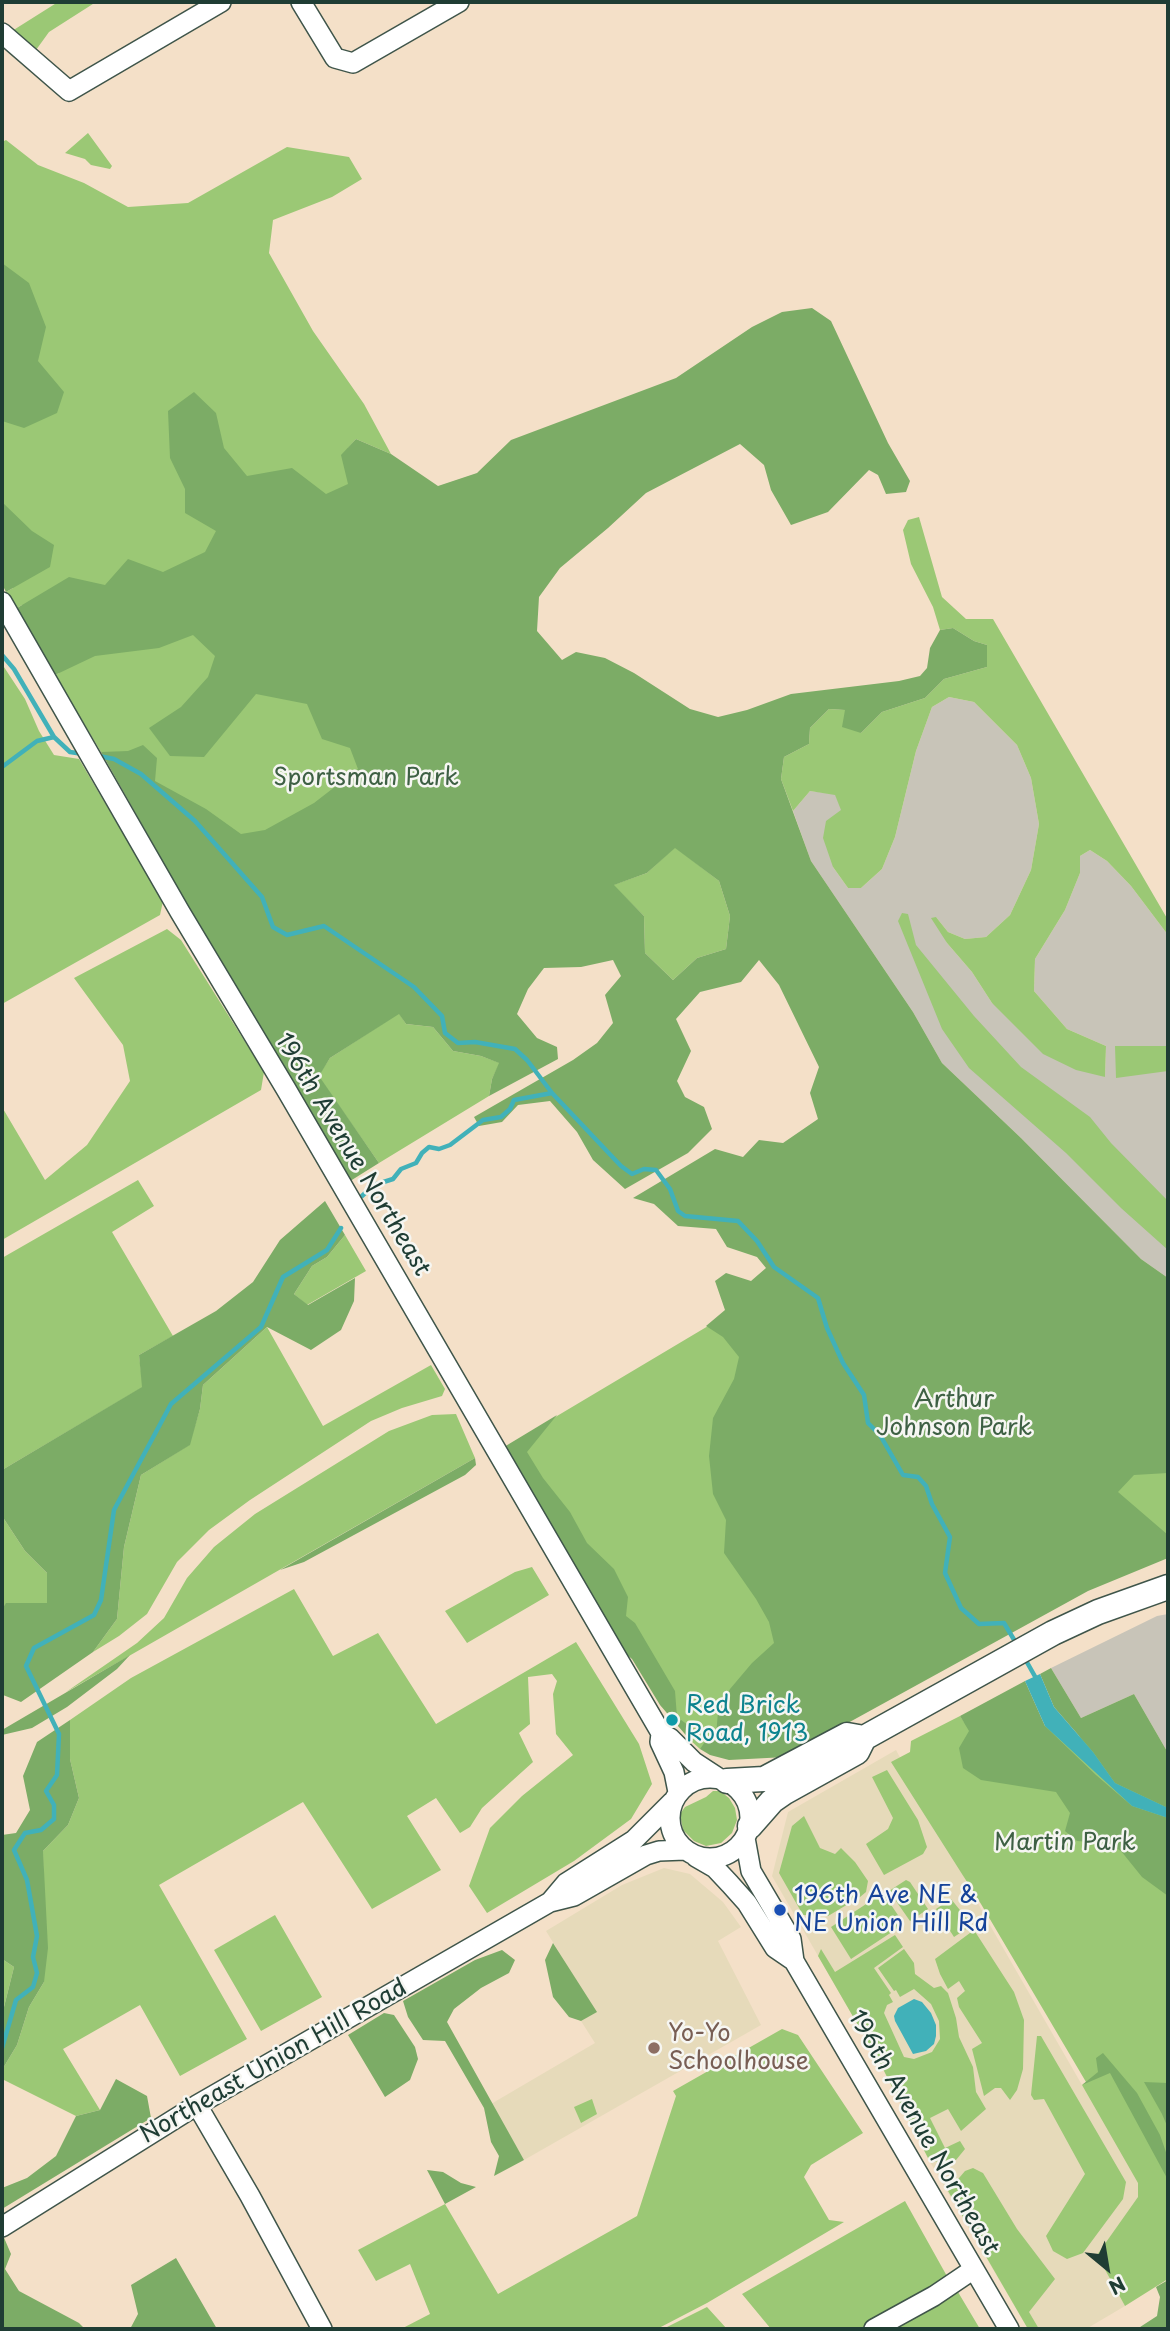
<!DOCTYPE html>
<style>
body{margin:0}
#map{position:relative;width:1170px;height:2331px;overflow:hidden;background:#f4e0c8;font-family:"Playpen Sans",sans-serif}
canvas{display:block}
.frame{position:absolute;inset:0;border:4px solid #1f3d34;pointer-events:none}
.north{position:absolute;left:1072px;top:2233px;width:70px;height:70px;-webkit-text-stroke:5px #f6f6f2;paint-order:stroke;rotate:150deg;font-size:19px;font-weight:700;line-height:28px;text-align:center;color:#1f3d34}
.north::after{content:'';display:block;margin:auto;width:24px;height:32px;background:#1f3d34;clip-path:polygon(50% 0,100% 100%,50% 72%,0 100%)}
</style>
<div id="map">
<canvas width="1170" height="2331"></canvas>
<div class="frame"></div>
<div class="north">N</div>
</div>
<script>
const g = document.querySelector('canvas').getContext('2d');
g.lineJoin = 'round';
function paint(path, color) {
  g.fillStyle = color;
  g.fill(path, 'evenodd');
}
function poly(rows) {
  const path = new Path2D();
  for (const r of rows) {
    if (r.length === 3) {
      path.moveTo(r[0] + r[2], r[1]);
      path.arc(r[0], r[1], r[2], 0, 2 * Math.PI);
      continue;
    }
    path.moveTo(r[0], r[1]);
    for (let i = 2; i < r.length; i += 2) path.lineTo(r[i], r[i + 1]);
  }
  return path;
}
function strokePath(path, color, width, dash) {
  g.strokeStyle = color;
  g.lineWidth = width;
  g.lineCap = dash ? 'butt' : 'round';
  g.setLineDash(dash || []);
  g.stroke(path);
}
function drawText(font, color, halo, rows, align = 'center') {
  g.font = font + ' "Playpen Sans",sans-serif';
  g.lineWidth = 5;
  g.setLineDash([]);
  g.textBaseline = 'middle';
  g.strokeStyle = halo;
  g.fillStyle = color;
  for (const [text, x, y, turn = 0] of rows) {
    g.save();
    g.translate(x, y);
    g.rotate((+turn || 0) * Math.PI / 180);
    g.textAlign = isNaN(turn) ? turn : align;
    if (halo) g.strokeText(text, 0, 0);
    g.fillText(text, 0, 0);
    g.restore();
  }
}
const built = poly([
 [896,1750,987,1920,1082,2085,1168,2180,1106,2270,1125,2306,1086,2329,1028,2329,930,2162,881,2065,772,1876,788,1812],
 [664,1868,690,1874,723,1902,741,1927,718,1941,761,2025,524,2160,491,2104,595,2043,581,2021,596,2012,546,1931,622,1885]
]);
const industrial = poly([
 [949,697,974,702,1017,745,1031,778,1039,824,1031,870,1010,915,986,937,965,939,948,932,936,917,947,943,972,972,992,1003,1105,1077,1106,1046,1067,1029,1034,991,1035,959,1065,910,1080,873,1080,856,1090,850,1107,861,1131,886,1168,935,1168,1278,1141,1259,1021,1138,942,1063,913,1012,811,861,793,811,810,791,835,794,842,810,833,867,848,888,861,888,882,869,895,837,916,751,932,707],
 [1168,1614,1168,1753,1134,1694,1081,1718,1051,1668,1157,1616]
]);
const green = poly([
 [58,2,96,2,49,32,36,50,12,31],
 [88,133,112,166,110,169,91,165,85,159,65,153],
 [6,140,38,165,84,183,128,207,188,203,287,147,349,157,362,179,332,197,273,220,269,253,313,331,364,404,391,454,356,439,348,448,839,969,1168,1304,1168,1556,700,1749,690,1740,692,1737,662,1703,510,1444,787,1279,898,1131,699,830,287,1080,104,752,101,752,55,675,59,673,22,605,17,608,6,592,13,588,2,568,2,142],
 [919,517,942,597,966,619,993,619,1168,920,1168,935,1131,886,1107,861,1090,850,1080,856,1080,873,1065,910,1035,959,1034,991,1067,1029,1106,1046,1105,1077,1076,1070,1043,1054,992,1003,972,972,947,943,931,918,936,917,948,932,965,939,986,937,1010,915,1031,870,1039,824,1031,778,1017,745,974,702,949,697,932,707,916,751,895,837,882,869,861,888,848,888,833,867,823,838,826,821,841,810,835,795,810,791,793,811,781,779,784,757,809,744,810,728,829,709,845,710,861,733,882,712,925,698,944,679,987,667,987,645,974,641,953,628,940,630,933,607,911,564,903,530,908,520],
 [2,664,25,699,39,731,54,755,79,759,163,901,160,915,2,1004],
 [675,847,719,881,730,916,726,949,697,958,673,980,645,953,644,916,613,885,647,873],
 [902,913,908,914,916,945,974,1016,1021,1067,1090,1117,1111,1143,1168,1201,1168,1250,1121,1208,1066,1153,969,1068,942,1029,898,921],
 [167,929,181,940,264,1072,261,1090,2,1240,2,1107,45,1180,87,1145,130,1081,123,1045,74,978],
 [399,1013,406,1024,433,1027,453,1051,481,1056,500,1063,492,1079,489,1096,379,1163,318,1076,330,1058],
 [1115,1046,1168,1046,1168,1071,1116,1078],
 [138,1180,154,1206,112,1232,173,1336,139,1355,143,1387,2,1470,2,1258],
 [345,1235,366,1271,307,1305,294,1294,312,1266,327,1257],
 [267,1327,323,1426,431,1365,445,1389,442,1396,402,1408,371,1421,250,1500,209,1530,177,1562,147,1614,119,1636,93,1652,117,1619,124,1547,141,1475,189,1445,200,1409,203,1385],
 [456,1414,475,1458,66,1692,137,1643,164,1618,187,1578,214,1547,255,1514,389,1431,432,1415],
 [2,1516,25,1551,47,1573,47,1603,6,1604,2,1609],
 [532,1567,549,1595,467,1643,445,1611,515,1572],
 [294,1589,333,1656,378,1633,436,1724,576,1642,639,1744,652,1784,631,1819,574,1861,487,1913,469,1886,490,1828,522,1796,573,1755,556,1734,553,1694,557,1681,552,1674,528,1677,530,1724,519,1733,533,1762,482,1808,470,1827,460,1833,436,1798,407,1816,441,1870,372,1909,303,1802,159,1885,247,2039,180,2076,140,2005,63,2049,100,2110,76,2116,2,2079,2,2070,17,2045,29,2007,44,1982,43,1851,68,1825,79,1798,70,1759,70,1720,131,1678],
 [960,1716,964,1722,1045,1726,1168,1763,1168,2279,1125,2306,1097,2255,1138,2197,1138,2183,1082,2085,1086,2082,981,1904,891,1762,910,1752,911,1741],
 [887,1770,918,1820,927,1847,923,1854,884,1875,866,1844,888,1829,893,1818,872,1777],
 [713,1791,720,1791,729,1798,735,1808,737,1820,732,1833,721,1843,706,1846,694,1841,683,1830,680,1814,685,1807,706,1797],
 [804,1816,820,1848,835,1854,841,1848,855,1862,868,1881,866,1892,860,1897,828,1916,803,1915,779,1873,792,1826],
 [906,1880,910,1882,928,1909,910,1921,889,1891],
 [883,1893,904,1924,851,1959,831,1927],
 [951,1899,972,1925,954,1937,936,1909],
 [275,1915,322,1997,261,2031,214,1950],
 [974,1930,1014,1992,1024,2020,1023,2069,1017,2090,1010,2100,1001,2088,995,2088,984,2096,972,2049,982,2043,959,2007,957,1998,965,1991,959,1981,948,1989,940,1974,935,1959],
 [895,1935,903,1947,874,1968,891,1993,889,1995,893,2002,887,2005,884,2013,904,2057,914,2059,932,2052,940,2039,939,2021,931,2004,914,1989,900,1997,896,1990,894,1991,878,1968,904,1949,914,1963,915,1974,934,1988,941,1986,948,1993,956,2018,959,2037,973,2067,976,2092,986,2109,961,2131,948,2109,930,2118,945,2148,960,2141,965,2149,956,2160,930,2162,881,2065,818,1956,821,1949,835,1972],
 [2,1959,14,1967,2,2015],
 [782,2029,798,2035,863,2133,811,2165,804,2177,829,2220,844,2222,707,2303,657,2329,401,2329,430,2314,410,2264,376,2281,358,2250,445,2204,498,2294,637,2216,676,2096,673,2091],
 [1037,2036,1041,2036,1126,2182,1123,2199,1083,2253,1067,2259,1053,2251,1046,2236,1085,2174,1044,2099,1034,2100,1031,2095],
 [592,2099,597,2114,581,2123,574,2107],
 [973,2168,983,2173,1017,2229,1055,2279,1029,2312,1039,2329,1028,2329,948,2191,965,2171],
 [905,2201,948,2278,860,2329,771,2329,742,2294],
 [955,2287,980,2329,884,2329],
 [707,2307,727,2329,664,2329,667,2327]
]);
const forest = poly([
 [2,263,29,283,46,327,38,361,64,392,57,413,24,428,2,421],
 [812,308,831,321,888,443,910,481,906,492,886,494,878,475,869,470,828,512,791,525,771,490,764,465,740,444,646,493,608,528,560,568,539,597,537,631,562,660,576,652,605,658,634,673,690,709,718,717,747,710,791,694,899,681,920,676,927,668,930,648,940,630,953,628,974,641,987,645,987,667,944,679,925,698,882,712,861,733,842,727,845,710,829,709,810,728,809,744,784,757,781,779,811,861,913,1012,942,1063,1021,1138,1141,1259,1168,1278,1168,1473,1134,1475,1118,1492,1168,1535,1168,1558,1088,1591,786,1757,729,1760,710,1755,700,1749,707,1739,716,1735,718,1712,730,1689,752,1663,774,1643,769,1622,756,1599,724,1553,726,1520,713,1494,709,1456,713,1418,734,1379,739,1357,723,1337,706,1326,725,1310,715,1281,726,1273,751,1281,766,1268,757,1257,727,1247,716,1229,678,1226,654,1204,633,1198,715,1149,743,1157,759,1140,783,1143,818,1119,810,1093,819,1067,779,985,759,960,741,982,700,992,676,1019,691,1051,677,1081,685,1097,704,1107,712,1129,688,1153,625,1189,593,1160,577,1132,550,1101,518,1105,502,1122,479,1126,474,1117,573,1060,597,1043,613,1023,605,995,621,976,613,960,581,967,544,968,528,989,517,1014,537,1038,557,1047,558,1059,489,1096,492,1079,499,1063,481,1056,453,1051,433,1027,406,1024,399,1014,330,1058,319,1076,379,1163,347,1183,287,1081,101,752,128,751,143,745,157,758,155,781,206,809,241,834,265,830,314,803,358,769,350,748,322,739,307,704,256,694,204,757,170,756,149,728,181,707,208,677,215,656,193,635,159,648,95,656,55,675,17,608,69,577,105,585,128,559,163,572,205,552,216,531,185,513,185,489,170,458,168,411,194,392,216,413,224,448,247,476,292,468,326,494,348,484,341,455,356,439,391,454,438,486,477,473,511,440,676,378,752,327,782,312],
 [675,848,719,881,730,916,726,949,697,958,673,980,645,953,644,916,614,885,647,873],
 [2,502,32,531,54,545,50,567,6,592,2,584],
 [325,1201,345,1235,327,1257,312,1266,294,1294,308,1305,355,1278,354,1301,341,1330,311,1350,267,1327,203,1385,200,1409,190,1445,141,1475,124,1547,117,1619,93,1652,21,1702,3,1695,2,1609,6,1603,47,1603,47,1573,25,1551,2,1516,2,1470,142,1387,139,1355,216,1311,253,1282,280,1240],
 [557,1415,527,1452,543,1478,570,1512,587,1543,614,1569,628,1597,626,1616,635,1623,675,1691,677,1717,696,1731,690,1740,660,1705,632,1659,626,1654,504,1447],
 [475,1458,476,1465,465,1475,304,1562,280,1570],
 [130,1655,117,1669,67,1707,32,1728,2,1735,2,1730],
 [1051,1668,1081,1718,1134,1694,1168,1753,1168,1808,1115,1783,1093,1752,1054,1707,1040,1674],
 [1025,1681,1045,1726,1096,1775,1132,1806,1168,1818,1168,1896,1142,1877,1121,1851,1107,1843,1077,1841,1065,1831,1070,1813,1056,1792,981,1780,963,1768,959,1748,969,1731,960,1716],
 [70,1720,70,1759,79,1798,68,1825,43,1851,48,1948,44,1982,29,2007,17,2045,2,2070,2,2015,14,1967,2,1959,2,1835,16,1833,30,1810,23,1776,37,1742],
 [553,1943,597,2012,581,2021,569,2017,553,1997,545,1960],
 [502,1950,515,1960,509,1973,481,1988,454,2009,447,2022,524,2160,494,2176,499,2156,491,2142,484,2108,445,2041,423,2040,408,2017,403,2001,475,1960],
 [384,2013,394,2015,415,2047,418,2059,410,2080,385,2097,348,2035],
 [1103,2053,1137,2093,1160,2135,1168,2158,1168,2180,1110,2073,1082,2085,1098,2072,1096,2058],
 [116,2079,147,2096,151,2118,2,2209,2,2188,27,2178,56,2156,76,2116,100,2110],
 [1144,2082,1168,2083,1168,2128,1162,2114],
 [427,2170,443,2172,461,2183,476,2187,445,2204],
 [2,2233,11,2254,5,2269,19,2291,79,2323,85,2329,2,2329],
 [176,2258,217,2329,130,2329,138,2314,131,2285],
 [1168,2280,1168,2329,1137,2329,1157,2316,1160,2297,1156,2287]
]);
const water = poly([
 [1040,1674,1054,1707,1093,1752,1115,1783,1168,1808,1168,1818,1132,1806,1045,1726,1025,1681],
 [914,1999,922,2002,931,2013,936,2025,936,2036,934,2044,926,2051,913,2054,895,2021,894,2016,898,2008]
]);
const stream = poly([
 [2,655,14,669,54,737,70,752,83,754],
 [99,756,114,759,141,774,195,821,262,897,273,927,287,935,324,926,414,987,442,1016,445,1033,458,1043,475,1042,515,1049,527,1060,552,1093,621,1166,632,1174,644,1169,656,1170,670,1189,678,1211,685,1216,738,1221,757,1241,774,1267,818,1298,827,1328,843,1363,864,1395,868,1423,880,1435,903,1475,918,1477,926,1486,932,1504,950,1537,945,1573,961,1608,979,1624,1004,1623,1016,1643],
 [2,767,37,741,54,737],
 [362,1196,374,1185,393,1179,401,1169,416,1163,422,1153,429,1147,439,1149,450,1145,483,1120,501,1117,510,1109,514,1100,552,1093],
 [1024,1657,1037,1680],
 [2,2048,16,2000,33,1987,37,1973,33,1957,37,1936,27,1880,14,1850,25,1833,41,1830,54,1819,54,1805,46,1791,57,1775,59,1734,26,1666,34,1648,94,1615,101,1600,114,1510,171,1404,261,1327,283,1277,327,1250,341,1228]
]);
const minor = poly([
 [301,2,335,58,353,63,459,2],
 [2,33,69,91,221,2],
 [2,602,180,912,286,1089,661,1733,670,1738,694,1762,720,1779],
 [661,1734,660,1742,674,1772,678,1792],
 [710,1818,40],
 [745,1838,751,1871,791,1939,794,1961,1009,2329],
 [696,1857,715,1868,730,1884,747,1903,775,1948,794,1961],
 [550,1902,566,1883,634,1840,672,1802],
 [197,2105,250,2196,322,2329],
 [2,2227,197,2105,550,1902,574,1896,646,1855,659,1851,685,1850],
 [874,2329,934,2296,974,2269]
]);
const major = poly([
 [727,1781,764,1779,847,1735,864,1738],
 [750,1826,772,1801,785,1792,857,1752,864,1738,1053,1633,1098,1612,1168,1587]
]);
const markers = [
 [672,1720,7,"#0f9aa8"],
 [780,1910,7,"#1a4fb4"],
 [654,2048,7,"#8d6e63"]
];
const parkNames = [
 ["Sportsman Park",366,778],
 ["Arthur",954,1400],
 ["Johnson Park",954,1428],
 ["Martin Park",1065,1843]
];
const streetNames = [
 ["196th Avenue Northeast",352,1155,59],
 ["Northeast Union Hill Road",274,2062,-30],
 ["196th Avenue Northeast",923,2133,60]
];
const cultureNames = [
 ["Red Brick",686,1706],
 ["Road, 1913",686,1734]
];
const transitNames = [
 ["196th Ave NE &",794,1896],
 ["NE Union Hill Rd",794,1924]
];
const educationNames = [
 ["Yo-Yo",668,2034],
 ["Schoolhouse",668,2062]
];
paint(built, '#e6daba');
paint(industrial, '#c8c4b8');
paint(green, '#9bc875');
paint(forest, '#7cac66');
paint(water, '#41b1b9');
strokePath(stream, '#41b1b9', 4.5);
strokePath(minor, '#3f554a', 22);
strokePath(major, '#3f554a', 27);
strokePath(minor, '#fff', 19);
strokePath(major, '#fff', 24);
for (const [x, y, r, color] of markers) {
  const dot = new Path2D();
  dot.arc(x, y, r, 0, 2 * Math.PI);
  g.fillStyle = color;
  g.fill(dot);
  strokePath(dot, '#f6f6f2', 2.5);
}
drawText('24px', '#3e6044', '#f6f6f2', parkNames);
drawText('24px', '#1f3d34', '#f6f6f2', streetNames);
drawText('24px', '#0d838f', '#f6f6f2', cultureNames, 'left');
drawText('24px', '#164399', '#f6f6f2', transitNames, 'left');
drawText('24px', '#785e54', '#f6f6f2', educationNames, 'left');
</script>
